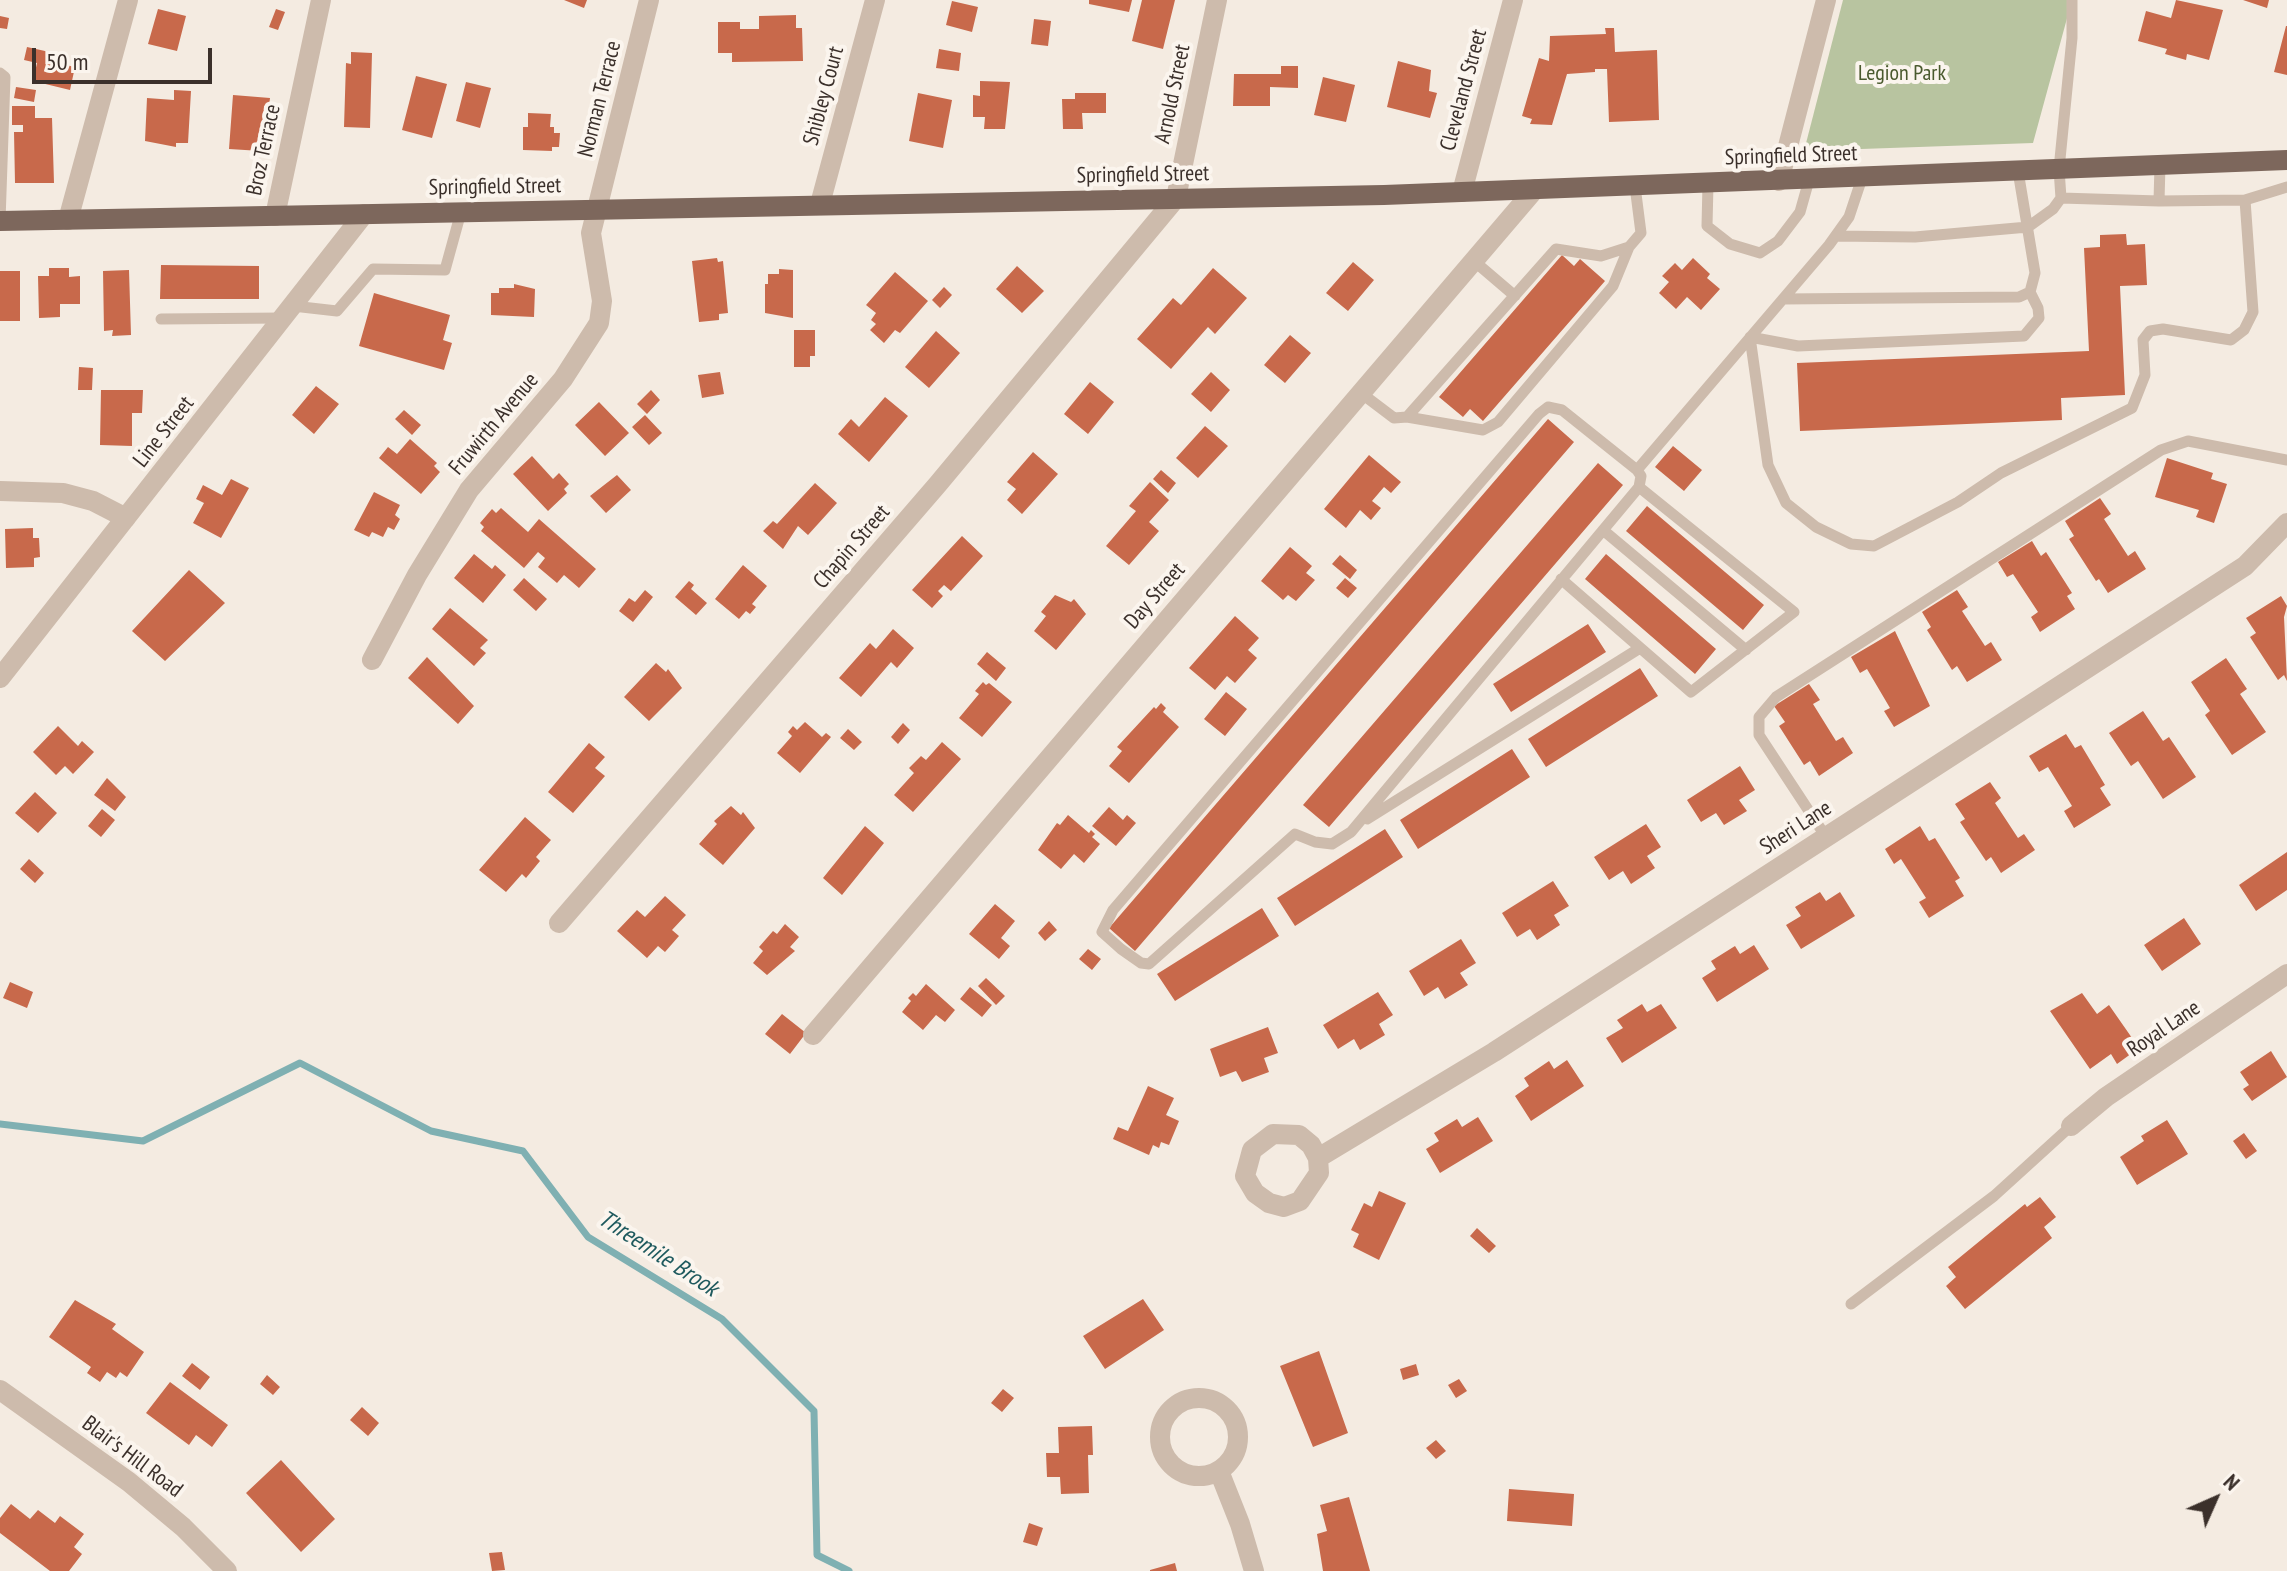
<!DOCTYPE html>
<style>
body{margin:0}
#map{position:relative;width:2287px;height:1571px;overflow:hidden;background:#f4ebe1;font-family:"PT Sans Narrow",sans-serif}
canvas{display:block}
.north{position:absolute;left:2175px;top:1459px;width:80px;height:80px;-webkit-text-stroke:6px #fbf5ee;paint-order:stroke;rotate:45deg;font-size:22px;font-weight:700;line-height:32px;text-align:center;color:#3b302b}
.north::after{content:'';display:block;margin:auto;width:28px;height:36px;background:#3b302b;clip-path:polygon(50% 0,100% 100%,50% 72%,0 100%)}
.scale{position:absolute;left:32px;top:48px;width:180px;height:36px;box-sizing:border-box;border:4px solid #3b302b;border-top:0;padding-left:10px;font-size:24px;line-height:28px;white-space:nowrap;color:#3b302b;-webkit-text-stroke:6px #fbf5ee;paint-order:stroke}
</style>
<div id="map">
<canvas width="2287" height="1571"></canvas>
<div class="north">N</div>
<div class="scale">50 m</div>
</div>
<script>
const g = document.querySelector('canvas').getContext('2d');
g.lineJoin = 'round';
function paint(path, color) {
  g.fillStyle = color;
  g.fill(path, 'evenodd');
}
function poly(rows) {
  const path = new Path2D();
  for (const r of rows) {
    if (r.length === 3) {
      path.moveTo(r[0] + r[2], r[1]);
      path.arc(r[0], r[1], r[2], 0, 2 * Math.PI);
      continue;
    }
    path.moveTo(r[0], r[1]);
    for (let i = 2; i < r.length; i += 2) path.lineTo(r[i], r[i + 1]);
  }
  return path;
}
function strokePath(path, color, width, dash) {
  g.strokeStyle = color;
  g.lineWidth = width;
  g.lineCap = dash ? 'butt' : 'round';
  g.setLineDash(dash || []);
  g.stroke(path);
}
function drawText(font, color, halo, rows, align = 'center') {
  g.font = font + ' "PT Sans Narrow",sans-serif';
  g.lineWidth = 8;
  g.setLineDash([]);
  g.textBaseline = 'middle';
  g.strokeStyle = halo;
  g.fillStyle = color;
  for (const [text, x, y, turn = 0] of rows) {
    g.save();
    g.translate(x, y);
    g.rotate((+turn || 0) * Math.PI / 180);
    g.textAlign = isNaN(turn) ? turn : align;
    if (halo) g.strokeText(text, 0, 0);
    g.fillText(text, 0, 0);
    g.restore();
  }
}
const green = poly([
 [1843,0,2072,0,2033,143,1804,151]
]);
const stream = poly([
 [0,1124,143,1141,300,1063,431,1131,523,1151,588,1237,722,1319,814,1411,817,1555,849,1571]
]);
const building = poly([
 [564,0,587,0,584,8],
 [1089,0,1132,0,1129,12,1089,4],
 [1142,0,1175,0,1163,49,1132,41],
 [2176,0,2223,10,2209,60,2187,54,2186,60,2165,54,2167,49,2138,41,2146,11,2171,18],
 [2243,0,2269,0,2267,8],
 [952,1,978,7,972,32,946,25],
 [158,9,186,16,177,51,148,44],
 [276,9,285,12,278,30,269,27],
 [796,15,796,28,802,28,803,61,732,62,732,53,718,53,718,22,740,22,740,29,759,29,759,16],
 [0,16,9,18,7,29,0,28],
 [1034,19,1051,21,1048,46,1031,44],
 [2286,26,2287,26,2287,75,2274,72],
 [1605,28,1614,28,1615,52,1657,50,1659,120,1609,122,1607,69,1595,69,1595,72,1567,74,1552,125,1530,124,1532,119,1522,116,1539,58,1549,61,1550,36,1606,34],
 [27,47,54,53,52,62,75,67,70,90,33,81,37,63,24,60],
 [939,49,961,53,959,71,936,68],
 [351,52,372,53,370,128,344,127,346,63,351,64],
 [1398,61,1431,70,1429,91,1437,93,1430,118,1387,107],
 [1281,66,1298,66,1298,88,1270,87,1270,106,1233,106,1234,74,1281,74],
 [416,76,447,84,432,138,402,130],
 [1323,77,1355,85,1346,122,1314,115],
 [980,81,1010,82,1005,129,984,129,985,117,973,117,973,95,980,96],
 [466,82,491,88,480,128,456,121],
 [16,87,36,90,34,102,14,98],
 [174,90,191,91,188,143,176,143,176,147,145,141,147,98,174,100],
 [918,93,952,100,943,148,909,141],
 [1075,93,1106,93,1106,113,1082,113,1083,129,1063,129,1062,99,1075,99],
 [233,95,270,98,269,106,264,106,261,151,229,149],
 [12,106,35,106,35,118,52,118,54,183,15,183,14,132,23,132,23,125,12,125],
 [528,113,551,114,550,127,554,127,554,133,560,133,559,147,552,147,552,151,523,150,523,127,528,127],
 [2126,234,2127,245,2145,244,2147,285,2120,286,2125,395,2061,398,2062,420,1800,431,1797,363,2089,351,2084,248,2100,247,2100,235],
 [1562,255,1574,266,1580,259,1605,281,1483,421,1470,409,1463,417,1439,397],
 [717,258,718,262,723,261,728,313,719,314,719,320,699,322,692,261],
 [1693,258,1710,274,1707,278,1720,289,1701,310,1687,297,1676,309,1659,293,1669,282,1662,276,1675,263,1682,270],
 [1353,262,1374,280,1348,311,1326,293],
 [161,265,259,266,259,299,160,299],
 [1017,266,1044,291,1022,313,996,289],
 [49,268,69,268,69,277,80,276,80,304,60,304,60,317,39,318,38,276,49,276],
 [1213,268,1247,298,1215,334,1208,327,1171,369,1137,339,1173,298,1181,305],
 [779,269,793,270,793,318,765,313,765,284,768,284,768,274,779,274],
 [129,270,131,335,112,336,113,330,104,331,103,271],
 [0,271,20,271,20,321,0,321],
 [895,272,928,301,900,333,895,330,884,343,870,330,876,324,871,320,876,313,866,305],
 [514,284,535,289,534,317,491,315,491,293,499,293,499,288,514,288],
 [944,287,952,295,940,308,932,300],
 [374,293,450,315,443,340,452,343,444,370,359,346],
 [794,330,815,330,815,356,810,356,810,367,794,367],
 [936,331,960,353,929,388,905,367],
 [1290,335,1311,353,1285,383,1264,365],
 [79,367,93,368,92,390,78,390],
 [720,372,724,394,702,398,698,375],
 [1211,372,1230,390,1211,412,1191,394],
 [1090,382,1114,402,1088,434,1064,414],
 [316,386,339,404,314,434,292,415],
 [101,390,143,390,142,413,132,413,132,446,100,445],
 [651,390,660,400,647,414,637,404],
 [885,397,908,416,869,462,838,434,851,419,859,427],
 [599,402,629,433,605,456,575,425],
 [404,410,421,425,412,435,395,419],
 [645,415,662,433,649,445,632,427],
 [1548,419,1574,442,1135,951,1109,928],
 [1205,426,1228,446,1198,478,1176,458],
 [410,439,437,463,434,466,440,472,421,494,379,458,388,447,397,454],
 [1673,446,1702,470,1684,491,1655,467],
 [1033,452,1058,474,1022,514,1007,500,1016,489,1007,482],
 [1369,455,1401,482,1391,493,1384,487,1372,501,1381,508,1371,520,1360,510,1346,528,1324,509],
 [532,456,553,479,559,473,569,484,564,489,567,493,548,511,513,474],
 [2167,458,2213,473,2211,479,2227,484,2214,523,2196,517,2199,510,2155,497],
 [1598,463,1623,485,1329,827,1303,805],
 [1161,470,1176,483,1168,493,1153,479],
 [617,475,631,490,606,513,590,496],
 [231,479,249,488,221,538,193,523,204,503,196,499,203,485,222,495],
 [1150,482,1169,500,1149,522,1159,531,1129,565,1106,546,1136,511,1129,506],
 [815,483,837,503,808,535,798,526,783,549,763,531,773,521,777,524],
 [374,492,400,505,395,515,400,519,394,530,388,527,383,537,372,532,369,537,354,530],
 [2100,498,2111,514,2104,519,2128,556,2135,551,2146,569,2108,593,2099,579,2096,581,2069,539,2074,536,2065,521],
 [1647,506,1764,605,1743,630,1626,531],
 [501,508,528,532,539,519,596,569,579,588,564,575,557,583,538,567,545,558,538,552,524,568,481,531,484,527,480,523,492,509,496,513],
 [33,528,33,538,39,538,40,557,34,558,34,567,6,568,5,529],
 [962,536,983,556,951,591,944,585,938,591,943,596,932,608,912,590],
 [2032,541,2041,556,2046,552,2072,593,2067,596,2075,609,2040,632,2031,617,2038,612,2013,574,2007,577,1998,562],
 [1290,547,1312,566,1306,573,1315,580,1296,601,1288,595,1283,600,1261,581],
 [474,554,492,569,495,565,506,575,483,603,454,578],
 [1606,554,1716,649,1695,674,1585,579],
 [1340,555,1357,570,1350,579,1332,564],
 [743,565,767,586,752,604,756,607,750,614,746,611,739,619,715,599],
 [189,570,225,603,165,661,132,631],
 [524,578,547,599,536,611,513,590],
 [1345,578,1357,588,1348,598,1336,588],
 [689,581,694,585,691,589,707,603,696,615,675,597],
 [645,590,653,597,633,622,619,611,629,598,635,602],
 [1957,590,1968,607,1962,611,1985,646,1991,642,2002,660,1967,682,1957,666,1952,670,1927,630,1931,627,1922,612],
 [1055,595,1071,602,1074,599,1086,614,1056,650,1034,631,1046,616,1041,612],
 [2281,596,2287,606,2284,617,2287,681,2284,675,2278,680,2250,637,2256,633,2246,618],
 [450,608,488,640,480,648,486,653,474,666,432,629],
 [1235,616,1259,638,1248,650,1257,658,1235,683,1227,676,1215,690,1189,668],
 [1588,624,1606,652,1511,712,1493,684],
 [893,629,914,648,897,668,891,662,861,697,839,678,870,643,876,649],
 [1895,631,1930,706,1894,727,1884,711,1890,708,1867,669,1860,673,1851,657],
 [987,652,1006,668,996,681,977,664],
 [427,657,474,706,458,724,408,678],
 [2226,658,2247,689,2240,694,2266,732,2232,755,2205,715,2210,711,2191,682],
 [656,663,666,672,668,669,682,688,649,721,624,697],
 [1640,668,1658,696,1546,767,1528,739],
 [983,682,986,685,989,683,1012,702,982,737,959,718,979,694,975,691],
 [1809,684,1820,700,1813,704,1836,741,1843,737,1853,753,1819,776,1810,761,1804,765,1779,726,1785,722,1774,706],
 [1226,692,1247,709,1225,736,1204,719],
 [1161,703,1166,708,1163,712,1179,727,1129,783,1109,766,1122,751,1117,747,1154,707,1156,709],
 [2143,711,2163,741,2169,737,2196,777,2163,799,2138,761,2131,766,2109,733],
 [805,722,822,737,826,733,831,737,800,773,777,753,792,736,788,732,793,726,797,730],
 [903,723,910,730,898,744,891,737],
 [58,726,78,746,82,741,94,752,73,774,65,766,56,775,33,752],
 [848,729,862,742,854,750,840,738],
 [2066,734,2075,748,2081,745,2105,785,2100,788,2111,805,2074,828,2064,811,2072,806,2048,767,2039,772,2029,756],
 [942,742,961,759,913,812,894,795,914,773,909,768,921,756,926,760],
 [589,743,605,757,595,768,605,776,573,813,548,792],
 [1512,749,1530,777,1418,849,1400,820],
 [1740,766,1755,790,1739,800,1747,811,1724,825,1716,813,1701,822,1687,800],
 [107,778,126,797,115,811,94,795],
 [1990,782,2001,798,1995,803,2018,838,2024,834,2035,850,2001,873,1991,857,1986,861,1960,822,1965,819,1955,804],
 [35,792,57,813,38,833,15,813],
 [731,806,741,815,743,812,755,828,723,865,699,844,717,824,714,821],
 [1109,807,1123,820,1127,815,1136,823,1116,846,1092,826],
 [102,809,115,820,101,837,88,826],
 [1068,815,1089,833,1091,830,1095,834,1092,837,1100,844,1084,863,1074,854,1061,869,1038,850,1057,823,1060,825],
 [525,817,551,840,536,857,540,861,526,878,522,874,506,892,479,870],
 [1646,824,1661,847,1647,856,1655,868,1631,884,1623,871,1609,880,1594,857],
 [865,826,884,843,842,895,823,878],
 [1920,826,1929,841,1935,838,1960,878,1955,881,1964,896,1929,918,1919,902,1926,898,1901,859,1894,864,1885,849],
 [1385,829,1403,857,1295,926,1277,898],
 [2287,852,2287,890,2256,911,2239,885],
 [29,859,44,873,35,883,20,869],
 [1553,881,1569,906,1554,915,1560,925,1537,940,1530,929,1517,937,1502,913],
 [1820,892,1826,901,1840,892,1855,916,1801,949,1786,925,1801,916,1795,907],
 [665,896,686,915,672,930,679,936,665,952,658,946,647,958,617,931,637,910,645,917],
 [995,904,1015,921,1001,938,1010,946,999,959,969,934],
 [1262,908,1279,936,1175,1001,1157,974],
 [2184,918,2201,944,2162,971,2144,945],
 [1049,921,1057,930,1045,941,1038,933],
 [785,924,799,937,790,947,795,951,767,975,753,963,763,951,759,947,773,931,777,934],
 [1461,939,1476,963,1460,973,1468,985,1445,999,1438,987,1424,996,1409,971],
 [1754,945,1769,969,1717,1002,1702,978,1716,969,1711,961,1735,946,1740,954],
 [1088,949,1101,959,1092,970,1079,959],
 [986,978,1005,996,996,1005,978,986],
 [10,982,33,992,27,1008,3,998],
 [926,984,955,1010,945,1022,936,1015,923,1030,902,1012,911,1001,908,998,913,993,916,996],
 [970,987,992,1005,982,1017,960,999],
 [1378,992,1393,1015,1379,1024,1385,1035,1360,1050,1354,1039,1338,1049,1323,1025],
 [2082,993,2097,1014,2109,1005,2139,1048,2117,1064,2111,1054,2090,1069,2050,1011],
 [1642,1004,1647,1012,1661,1004,1677,1028,1622,1063,1606,1038,1623,1028,1617,1020],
 [782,1014,806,1033,790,1054,765,1034],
 [1268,1027,1278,1053,1264,1058,1269,1072,1242,1082,1236,1071,1220,1077,1210,1049],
 [2271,1051,2287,1077,2252,1101,2243,1089,2249,1085,2240,1072],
 [1567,1060,1584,1086,1531,1121,1515,1096,1529,1086,1524,1078,1549,1061,1554,1069],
 [1148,1086,1174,1098,1166,1115,1179,1121,1169,1145,1161,1142,1159,1148,1153,1145,1149,1155,1113,1139,1118,1127,1128,1131],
 [1478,1117,1493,1141,1440,1173,1426,1149,1439,1141,1434,1133,1457,1119,1462,1127],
 [2167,1120,2188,1154,2137,1185,2120,1157,2144,1141,2141,1136],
 [2244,1133,2257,1151,2246,1159,2233,1141],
 [1379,1191,1406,1203,1379,1260,1353,1247,1359,1234,1351,1230,1364,1203,1372,1207],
 [2040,1197,2056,1217,2044,1227,2052,1238,1965,1309,1946,1286,1956,1277,1948,1267,2025,1204,2027,1207],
 [1477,1228,1496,1246,1489,1253,1470,1236],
 [1143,1299,1164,1330,1105,1369,1083,1336],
 [75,1300,116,1324,112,1329,144,1352,127,1377,120,1372,116,1378,107,1372,100,1382,87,1373,91,1367,49,1337],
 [1319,1351,1348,1433,1313,1447,1280,1366],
 [192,1363,210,1377,200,1390,182,1376],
 [1416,1364,1419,1375,1403,1380,1400,1369],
 [267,1375,280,1387,273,1395,260,1384],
 [1459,1379,1467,1391,1456,1398,1448,1385],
 [170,1382,228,1425,212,1447,196,1435,189,1445,146,1413],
 [1003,1389,1014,1398,1002,1412,991,1403],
 [362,1407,379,1423,368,1436,350,1420],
 [1092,1426,1093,1455,1088,1455,1089,1493,1061,1494,1060,1477,1047,1477,1046,1453,1059,1453,1058,1427],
 [1436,1440,1446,1451,1436,1459,1426,1448],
 [281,1460,335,1519,301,1552,246,1493],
 [1509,1489,1574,1494,1572,1526,1507,1521],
 [1349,1497,1370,1571,1323,1571,1317,1534,1327,1531,1320,1505],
 [11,1504,30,1519,38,1510,55,1523,60,1516,84,1534,74,1547,82,1554,69,1571,50,1571,0,1533,0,1518],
 [1029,1523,1043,1528,1037,1546,1023,1542],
 [502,1552,505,1570,492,1571,489,1553],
 [1175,1563,1177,1571,1150,1571,1150,1570]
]);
const lane = poly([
 [0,73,5,77,0,221],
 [2018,171,2035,273,2030,292,2038,308,2039,318,2024,336,1798,346,1750,337,1768,465,1786,503,1816,527,1851,544,1874,546,1958,502,2001,473,2132,408,2145,375,2143,340,2150,331,2163,329,2231,340,2244,330,2253,312,2245,200,2287,187],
 [1708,184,1707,226,1730,244,1760,253,1778,241,1800,212,1809,180],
 [2061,198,2059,169,2072,38,2072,0],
 [2159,201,2245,200],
 [1836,236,1915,237,2028,227,2053,209,2061,198,2159,201,2160,165],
 [1474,261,1515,296],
 [1783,299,2019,297,2030,292],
 [293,306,337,311,373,269,445,270,461,212],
 [161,319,283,318],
 [1361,393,1394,418,1407,417,1556,249,1601,256,1629,247,1641,233,1635,186],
 [1548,407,1562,410,1637,470,1641,476,1639,487,1351,832,1332,844,1315,842,1295,834,1149,964,1141,963,1121,949,1102,932,1113,910,1539,414,1548,407],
 [1407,417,1483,430,1498,422,1613,286,1629,247],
 [1637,470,1829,245,1849,217,1862,178],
 [1603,530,1746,650],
 [1561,579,1691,692,1794,612,1639,487],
 [1367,819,1640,648],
 [1826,837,1759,735,1759,717,1776,697,2161,450,2188,441,2287,460],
 [1851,1304,1994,1196,2071,1126]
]);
const street = poly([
 [1779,181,1826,0],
 [1462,192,1513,0],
 [820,204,875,0],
 [275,216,321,0],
 [68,220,128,0],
 [0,491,63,493,93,501,126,518],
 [372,660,417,575,469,490,563,379,599,323,602,301,591,233,649,0],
 [0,678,364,214],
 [559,923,938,484,1176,198,1217,0],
 [813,1035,1535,189],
 [2071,1126,2106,1097,2287,974],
 [1318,1158,1311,1145,1299,1135,1273,1134,1252,1150,1245,1176,1255,1193,1269,1203,1284,1207,1300,1201,1319,1173,1318,1158,1494,1052,2245,566,2287,523],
 [0,1390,129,1482,183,1527,227,1571],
 [1199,1437,39],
 [1219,1471,1240,1524,1254,1571]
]);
const primary = poly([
 [0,221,1384,195,2287,160]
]);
const parkNames = [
 ["Legion Park",1902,74]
];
const streetNames = [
 ["Cleveland Street",1464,90,-75],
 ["Arnold Street",1173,94,-78],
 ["Shibley Court",824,96,-75],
 ["Norman Terrace",600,99,-76],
 ["Broz Terrace",264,150,-78],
 ["Springfield Street",1791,156,-2],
 ["Springfield Street",1143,175,-1],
 ["Springfield Street",495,187,-1],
 ["Fruwirth Avenue",494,424,-50],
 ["Line Street",164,432,-52],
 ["Chapin Street",852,547,-49],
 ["Day Street",1155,596,-49],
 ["Sheri Lane",1796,828,-33],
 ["Royal Lane",2164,1029,-34],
 ["Blair's Hill Road",132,1457,37]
];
const waterNames = [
 ["Threemile Brook",658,1254,33]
];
paint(green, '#b8c4a0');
strokePath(stream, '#7fb0b2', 7);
paint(building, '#c8694b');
strokePath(lane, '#cdbbac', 11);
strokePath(street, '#cdbbac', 20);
strokePath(primary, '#7d675c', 20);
drawText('22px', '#4a5a2e', '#fbf5ee', parkNames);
drawText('22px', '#3b302b', '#fbf5ee', streetNames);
drawText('italic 24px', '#1f5a5e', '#fbf5ee', waterNames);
</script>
